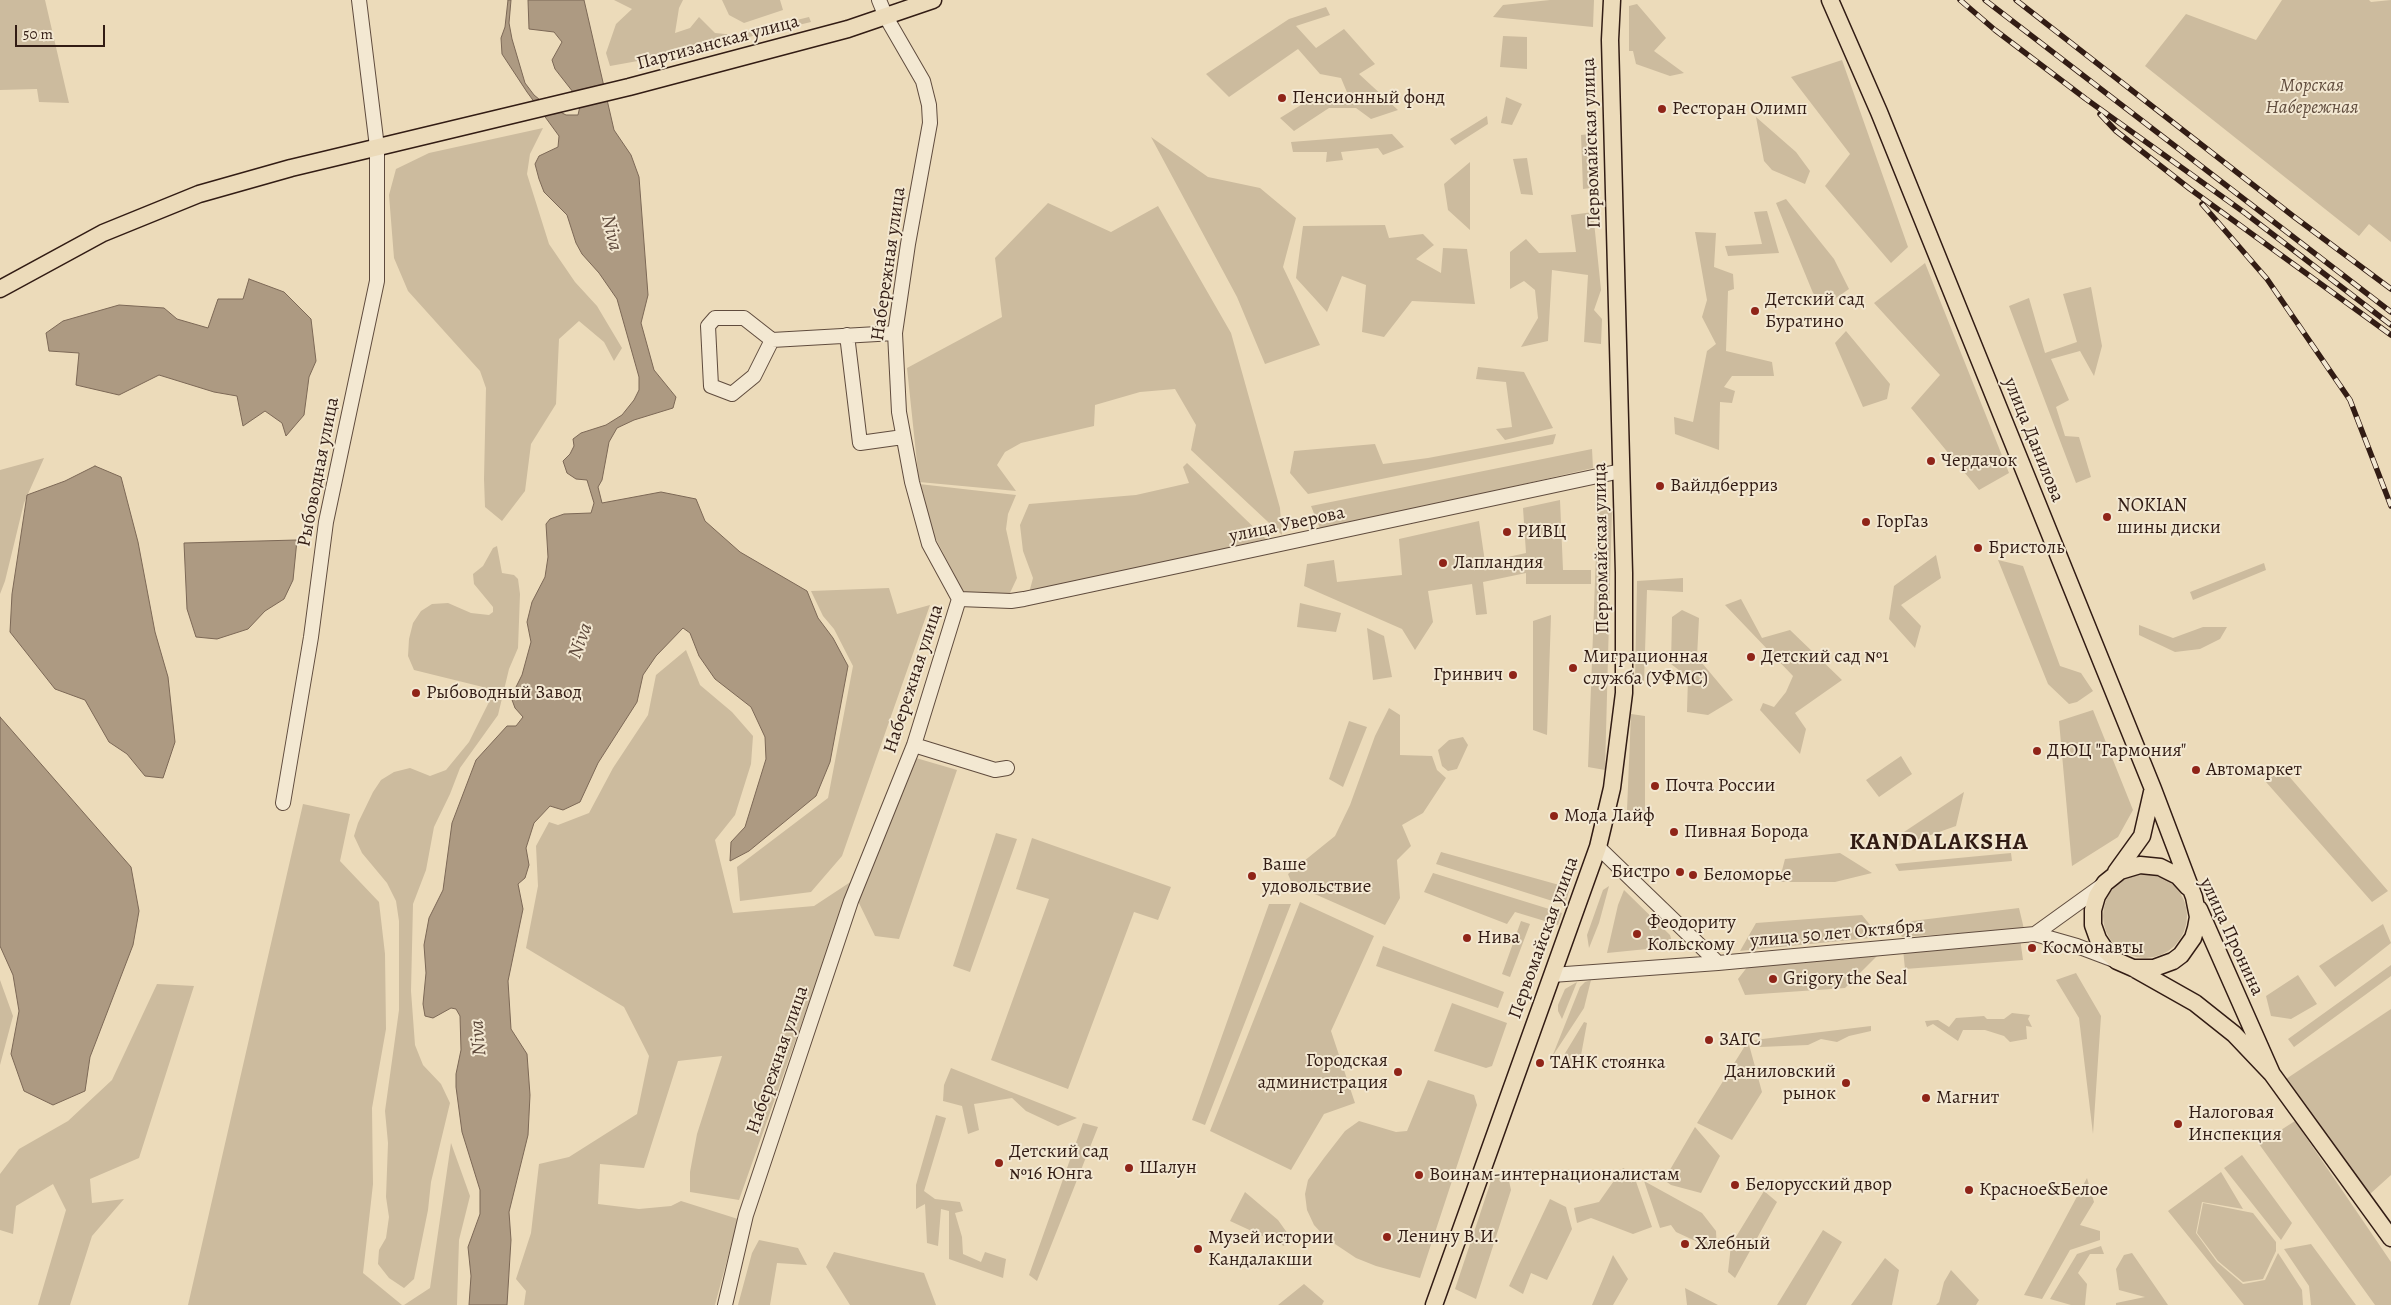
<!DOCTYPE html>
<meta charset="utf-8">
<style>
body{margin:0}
#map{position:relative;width:2391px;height:1305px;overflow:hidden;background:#ecdbba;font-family:Alegreya,serif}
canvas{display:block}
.scale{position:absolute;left:15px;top:25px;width:90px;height:22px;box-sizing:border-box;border:2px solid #321c14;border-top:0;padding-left:6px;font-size:15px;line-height:18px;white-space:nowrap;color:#321c14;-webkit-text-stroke:4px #f3e8d2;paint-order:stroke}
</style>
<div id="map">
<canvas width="2391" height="1305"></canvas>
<div class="scale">50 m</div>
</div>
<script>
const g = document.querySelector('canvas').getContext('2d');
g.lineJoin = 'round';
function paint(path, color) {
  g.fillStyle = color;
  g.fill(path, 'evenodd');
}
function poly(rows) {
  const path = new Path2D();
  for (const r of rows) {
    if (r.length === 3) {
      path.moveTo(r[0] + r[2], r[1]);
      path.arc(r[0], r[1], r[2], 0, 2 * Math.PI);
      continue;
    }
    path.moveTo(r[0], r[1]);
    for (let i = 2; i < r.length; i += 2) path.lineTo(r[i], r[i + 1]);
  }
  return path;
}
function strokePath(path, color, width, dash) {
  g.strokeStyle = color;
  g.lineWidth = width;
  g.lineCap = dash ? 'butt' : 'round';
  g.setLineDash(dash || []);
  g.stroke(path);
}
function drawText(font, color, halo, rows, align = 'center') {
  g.font = font + ' Alegreya,serif';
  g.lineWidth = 4;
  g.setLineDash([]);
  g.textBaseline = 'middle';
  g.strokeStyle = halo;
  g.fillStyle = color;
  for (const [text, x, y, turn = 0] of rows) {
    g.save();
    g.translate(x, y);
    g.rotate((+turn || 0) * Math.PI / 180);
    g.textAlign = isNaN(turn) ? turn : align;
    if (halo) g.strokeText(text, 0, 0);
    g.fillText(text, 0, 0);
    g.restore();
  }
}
const green = poly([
 [0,0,45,0,69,103,39,102,37,89,0,90],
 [614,0,683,0,679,8,675,33,690,28,699,17,715,33,735,35,809,17,811,22,682,53,610,66,606,53,616,24,632,9],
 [722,0,780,0,783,10,744,23,729,15],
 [1550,0,1594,0,1593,27,1493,17,1503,5],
 [2282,0,2369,0,2371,2,2391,0,2391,242,2369,224,2359,236,2145,66,2186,14,2256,40],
 [1637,4,1666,38,1654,51,1684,73,1670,76,1636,64,1633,51,1629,51,1629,6],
 [1326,7,1330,15,1296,26,1316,48,1344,29,1375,64,1359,74,1398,110,1371,119,1356,108,1329,108,1294,131,1280,118,1317,95,1349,97,1341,78,1320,74,1298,49,1229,97,1206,74,1289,19],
 [1503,36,1527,37,1527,69,1500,67],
 [1842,60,1908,247,1891,263,1825,186,1850,154,1791,77],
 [1506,97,1522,104,1512,125,1501,123],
 [1487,116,1488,124,1455,145,1450,139],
 [1756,117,1796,152,1810,171,1805,184,1772,170,1764,161],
 [543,128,530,154,527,174,549,244,575,282,597,306,622,348,614,361,604,342,579,321,559,339,556,404,531,444,525,491,502,521,485,507,484,479,486,388,480,371,408,291,394,258,389,195,396,169,429,153],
 [1392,134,1404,147,1383,155,1378,148,1341,152,1343,160,1326,162,1327,152,1293,152,1291,142],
 [1591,134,1591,188,1583,189,1581,135],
 [1151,137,1208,177,1260,188,1296,218,1283,267,1320,345,1265,364,1237,297],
 [1527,158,1533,195,1521,194,1513,159],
 [1470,162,1470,230,1448,210,1444,184],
 [1786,199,1834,259,1849,289,1826,305,1813,293,1776,203],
 [1048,203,1111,232,1158,206,1231,333,1280,508,1282,535,1191,450,1196,425,1175,389,1140,392,1095,405,1094,426,1021,443,1005,452,997,465,1016,491,919,482,907,368,1002,317,995,258],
 [1767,211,1779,253,1728,256,1725,246,1762,244,1754,212],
 [1593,212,1601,290,1594,310,1602,319,1601,344,1584,342,1588,275,1552,270,1548,341,1521,347,1538,318,1535,290,1524,281,1510,289,1510,252,1526,239,1539,253,1576,252,1571,215],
 [1385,225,1389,238,1423,234,1434,245,1416,259,1441,273,1443,248,1467,249,1475,304,1412,301,1384,337,1362,332,1366,285,1342,276,1327,312,1296,278,1303,226],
 [1695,232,1716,233,1714,267,1733,274,1734,289,1728,291,1726,351,1772,362,1774,376,1732,376,1724,387,1735,391,1732,403,1720,402,1719,450,1675,434,1674,417,1693,422,1707,351,1716,344,1702,317,1707,300],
 [1925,263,2009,473,1979,490,1911,408,1940,375,1874,303],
 [2091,287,2102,346,2094,376,2080,351,2051,359,2069,400,2056,407,2065,436,2079,437,2091,477,2076,483,2009,306,2029,298,2045,353,2077,342,2063,294],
 [1846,331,1890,384,1887,399,1863,407,1835,343],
 [1478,367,1524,372,1553,428,1505,440,1496,429,1512,427,1506,382,1476,379],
 [1556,434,1553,444,1308,494,1290,473,1294,451,1375,444,1383,464,1428,458],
 [1592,449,1593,468,1321,531,1311,506],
 [44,458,24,503,5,581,0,594,0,470],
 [1187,463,1266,539,1029,593,1033,578,1023,551,1020,525,1029,504,1136,495,1189,483,1183,467],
 [919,484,1016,495,1008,514,1006,529,1017,578,1009,595,964,593,926,520],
 [1560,500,1563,570,1591,570,1591,584,1526,584,1526,573,1483,582,1487,614,1476,615,1472,584,1428,591,1433,622,1415,650,1402,629,1304,586,1307,564,1334,560,1337,582,1402,575,1399,539,1479,521,1485,562,1526,553,1523,508],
 [1598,501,1612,508,1605,770,1588,767],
 [497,546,502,573,514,575,518,579,520,594,518,648,509,669,498,715,460,768,450,794,434,827,426,870,413,904,411,991,415,1045,423,1065,441,1084,450,1103,431,1182,428,1210,414,1279,404,1288,389,1278,378,1264,379,1250,386,1238,389,1217,386,1197,388,1143,385,1111,399,1010,399,921,396,901,387,883,362,853,354,836,358,823,373,792,381,780,394,772,410,768,430,776,446,770,469,742,489,702,491,689,414,670,408,656,409,639,413,623,421,611,432,604,448,603,471,613,489,615,493,612,493,607,474,584,473,574,483,566,493,548],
 [1936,555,1941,578,1901,605,1921,626,1915,648,1889,619,1894,586],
 [1998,560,2023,566,2060,666,2081,673,2093,691,2077,702,2069,704,2048,684],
 [2264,563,2266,570,2193,600,2190,592],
 [1683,578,1683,592,1647,590,1644,682,1635,682,1637,581],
 [889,588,897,614,930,605,842,856,811,892,740,901,737,867,828,798,853,666,834,629,823,616,811,591],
 [1741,599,1762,638,1790,630,1842,680,1795,713,1806,729,1800,754,1760,710,1763,703,1774,707,1786,692,1793,676,1725,605],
 [1300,603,1341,613,1336,632,1297,627],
 [1682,610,1699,618,1697,657,1733,700,1708,715,1687,712,1688,677,1671,664,1672,617],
 [1551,615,1547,735,1533,730,1533,621],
 [2139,625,2173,638,2203,627,2227,627,2220,639,2200,649,2175,652,2139,635],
 [1367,628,1384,636,1392,677,1373,680],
 [686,650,700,685,732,712,753,736,751,764,735,815,715,840,733,913,814,906,852,881,739,1200,690,1192,690,1172,697,1134,722,1056,678,1061,644,1168,600,1164,598,1204,639,1209,671,1206,681,1201,738,1219,715,1305,524,1305,526,1291,516,1279,531,1233,539,1164,569,1157,637,1114,649,1056,624,1007,526,948,538,886,536,846,549,822,558,825,589,813,613,768,648,715,656,675],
 [1389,708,1400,715,1400,755,1432,756,1437,770,1446,778,1423,813,1402,825,1411,846,1397,860,1400,898,1385,925,1292,884,1288,874,1335,836,1350,805,1375,736],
 [2093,710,2133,810,2118,837,2072,866,2059,721],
 [1631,714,1645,716,1645,824,1627,810],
 [1349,721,1367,727,1343,787,1329,779],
 [1463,737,1468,745,1457,769,1448,771,1442,766,1438,750,1449,740],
 [1901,756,1912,774,1879,797,1866,780],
 [916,758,957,770,899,939,875,936,858,901],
 [2281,767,2388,891,2372,902,2266,782],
 [1964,792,1956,826,1894,848,1889,842],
 [303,804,350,814,340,861,379,902,385,954,386,1029,372,1108,373,1184,363,1273,402,1305,188,1305],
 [996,833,1017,839,970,972,953,966],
 [1032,838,1171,887,1158,920,1134,912,1068,1089,991,1060,1049,899,1016,889],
 [1441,852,1570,888,1565,905,1436,864],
 [1840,853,1872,873,1835,882,1779,882,1785,859],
 [2011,853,2012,861,1899,871,1895,864],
 [1433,873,1562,913,1558,925,1515,912,1507,924,1424,892],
 [2145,916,42],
 [1609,886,1599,923,1589,948,1587,935,1603,890],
 [1624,890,1670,935,1672,942,1667,947,1607,953,1618,905],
 [1300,902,1374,936,1331,1031,1355,1103,1324,1114,1291,1170,1210,1131],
 [1269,904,1291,904,1205,1125,1192,1120],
 [2019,908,2024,929,1902,937,1897,926,1912,921],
 [1862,915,1880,937,1740,951,1756,923],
 [1521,921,1530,924,1510,977,1502,974],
 [2383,924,2391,943,2335,987,2319,966],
 [2020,938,2023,960,1905,969,1903,949],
 [1383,946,1504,992,1498,1008,1376,966],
 [1878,955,1845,988,1745,995,1738,979,1748,966],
 [2391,965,2391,976,2294,1047,2288,1039],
 [2076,973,2101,1016,2093,1134,2079,1018,2056,980],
 [2298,975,2317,1004,2291,1019,2271,1016,2266,996],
 [0,980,13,1016,0,1065],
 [1591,980,1584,1008,1552,1057,1580,987,1585,982],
 [1577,982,1562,1019,1558,1011,1558,1005,1565,989],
 [157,984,194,986,139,1158,90,1179,92,1203,124,1199,92,1236,70,1305,38,1305,66,1210,53,1184,16,1206,13,1234,0,1230,0,1174,19,1149,68,1121,112,1080],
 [1452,1003,1507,1023,1492,1066,1486,1068,1434,1051],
 [2391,1009,2391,1175,2370,1194,2286,1079],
 [2012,1013,2030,1015,2028,1019,2032,1027,2026,1026,2027,1039,2010,1042,2004,1036,1985,1030,1963,1030,1958,1041,1933,1024,1927,1027,1925,1021,1938,1020,1949,1027,1956,1018,1984,1016,1987,1019,2004,1019],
 [1584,1022,1587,1023,1579,1066,1561,1060],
 [1871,1026,1871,1031,1849,1036,1837,1042,1821,1039,1808,1045,1760,1047,1754,1040],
 [1748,1041,1762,1092,1732,1140,1697,1123],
 [951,1068,1077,1118,1058,1126,1026,1111,1012,1098,974,1104,979,1130,968,1134,962,1106,943,1101,944,1085],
 [1428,1080,1474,1095,1477,1105,1420,1278,1376,1266,1356,1258,1326,1238,1314,1225,1307,1210,1305,1194,1308,1180,1324,1158,1345,1131,1359,1121,1396,1132,1407,1131],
 [936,1115,946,1118,924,1191,935,1199,960,1202,963,1211,955,1213,962,1237,963,1254,981,1262,985,1252,1006,1259,1003,1278,949,1259,949,1211,941,1209,938,1246,927,1243,925,1204,916,1209,916,1185],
 [2295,1121,2391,1262,2391,1305,2375,1305,2259,1144],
 [1083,1123,1098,1127,1037,1281,1029,1275],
 [1695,1127,1720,1156,1701,1193,1671,1185,1664,1180],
 [451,1143,470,1196,459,1240,457,1305,404,1305,430,1288],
 [2242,1155,2292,1223,2281,1240,2224,1168],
 [1623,1168,1633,1173,1652,1227,1633,1234,1591,1218,1577,1223,1574,1208,1599,1202],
 [2221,1172,2243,1209,2202,1202,2196,1233,2217,1262,2243,1284,2265,1280,2278,1253,2302,1290,2303,1305,2244,1305,2168,1211],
 [1493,1175,1509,1181,1511,1190,1476,1299,1455,1289],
 [2087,1178,2094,1202,2080,1225,2100,1231,2100,1240,2070,1250,2042,1299,2024,1295],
 [1644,1181,1702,1213,1716,1231,1717,1251,1676,1232,1671,1225,1660,1228],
 [1764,1191,1777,1202,1735,1278,1728,1272,1731,1245],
 [1245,1192,1278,1220,1288,1234,1284,1246,1230,1221],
 [1550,1199,1566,1207,1572,1229,1547,1280,1531,1273,1523,1294,1509,1286],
 [2203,1203,2253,1213,2276,1242,2276,1251,2263,1279,2243,1282,2218,1261,2197,1233],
 [1823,1230,1842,1242,1806,1305,1777,1305],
 [759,1240,798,1248,807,1265,777,1263,770,1305,738,1305,752,1253],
 [2311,1244,2356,1305,2311,1305,2309,1286,2284,1249],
 [2101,1246,2104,1254,2090,1254,2078,1273,2087,1284,2085,1305,2071,1305,2050,1299,2077,1254],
 [834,1252,924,1273,936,1305,850,1305,826,1267],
 [2132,1253,2168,1305,2116,1305,2116,1303,2145,1297,2119,1290,2116,1269,2124,1255],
 [1613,1255,1628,1279,1613,1305,1592,1305],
 [1885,1258,1899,1270,1892,1305,1851,1305],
 [1951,1270,1979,1300,1976,1305,1936,1305,1939,1302,1944,1282],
 [1304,1284,1324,1301,1322,1305,1278,1305],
 [1685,1288,1718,1305,1687,1305]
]);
const water = poly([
 [508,0,511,0,509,23,512,39,525,83,534,95,545,104,566,115,578,115,580,106,573,92,555,69,552,60,562,42,554,32,529,29,528,0,584,0,614,130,631,155,639,177,648,295,641,323,654,370,676,397,673,408,634,420,617,428,609,442,602,480,598,487,602,503,661,492,696,499,705,521,740,552,807,591,818,618,833,638,848,666,830,762,816,796,749,851,730,861,731,842,745,827,766,759,765,737,751,707,715,679,699,656,690,633,683,628,656,656,643,675,637,702,598,763,580,802,563,810,550,806,534,823,526,848,529,865,525,878,518,884,523,909,508,981,511,1029,527,1054,530,1095,528,1135,509,1212,511,1240,507,1305,469,1305,471,1276,468,1247,480,1214,480,1190,462,1132,456,1087,456,1074,461,1050,460,1016,456,1009,451,1008,433,1018,425,1016,423,1004,426,973,424,945,429,918,443,890,452,823,476,760,507,726,516,726,523,717,515,708,511,697,522,675,531,642,527,622,532,602,545,577,548,557,546,524,550,519,564,514,591,513,594,503,587,480,576,479,567,473,563,461,570,454,574,446,573,439,581,433,606,425,622,415,634,400,639,390,639,377,617,299,599,273,582,254,576,243,567,215,544,192,539,179,535,164,539,156,558,147,559,136,527,92,502,54,501,38,505,27,508,0],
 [249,279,284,292,311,319,316,361,309,377,304,415,286,436,282,423,265,411,243,426,237,396,214,392,159,375,119,395,76,385,79,353,49,351,46,333,63,321,119,305,164,308,177,319,208,328,218,299,243,299,249,279],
 [95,466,121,477,138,542,155,632,168,677,175,742,163,778,145,776,127,754,109,742,85,700,55,689,10,632,12,594,27,495,65,481,95,466],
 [297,540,293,580,284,599,265,611,248,629,217,639,196,637,187,609,184,543,297,540],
 [0,717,131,867,139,911,133,945,90,1057,85,1091,53,1105,24,1091,11,1054,19,1011,13,975,0,946,0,717]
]);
const minor = poly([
 [847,335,860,443,903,437],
 [772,340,744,318,715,318,708,326,711,386,732,394,754,376,772,340,895,333],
 [959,599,1011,601,1024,599,1621,471],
 [914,745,995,770,1007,768],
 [283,803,311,637,326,522,377,281,377,147,359,0],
 [1598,847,1718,963],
 [2035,934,2103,885],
 [1552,975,1718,963,2035,934,2077,946,2114,960],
 [725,1305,746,1215,851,901,914,745,959,599,929,544,912,482,899,412,895,333,908,244,930,123,929,105,923,81,886,17,879,0]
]);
const major = poly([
 [1830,0,1879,112,2153,789,2194,897,2198,917,2196,928,2193,938,2181,955,2173,961,2154,968,2133,968],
 [0,289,103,233,199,194,291,168,629,87,848,29,933,0],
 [2116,872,2142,836,2152,792],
 [2188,887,2178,876,2160,867,2140,865,2120,871,2105,883,2097,896,2093,910,2093,925,2098,939,2106,951,2117,961,2133,968,2195,1003,2234,1034,2272,1074,2391,1238],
 [2199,909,2272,1074],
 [1434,1305,1598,847,1612,788,1624,693,1624,573,1610,40,1612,0]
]);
const rail = poly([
 [1960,0,1995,30,2086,99,2245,213,2391,325],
 [1985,0,2391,312],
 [2016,0,2293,216,2391,289],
 [2100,114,2116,131,2190,189,2391,335],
 [2202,204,2267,279,2350,400,2391,506]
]);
const markers = [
 [1282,98,5,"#8f2418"],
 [1662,109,5,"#8f2418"],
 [1755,311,5,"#8f2418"],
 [1931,461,5,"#8f2418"],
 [1660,486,5,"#8f2418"],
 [2107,517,5,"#8f2418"],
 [1866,522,5,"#8f2418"],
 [1507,532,5,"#8f2418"],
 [1978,548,5,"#8f2418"],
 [1443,563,5,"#8f2418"],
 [1751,657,5,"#8f2418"],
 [1573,668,5,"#8f2418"],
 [1513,675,5,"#8f2418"],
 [416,693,5,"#8f2418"],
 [2037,751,5,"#8f2418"],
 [2196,770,5,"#8f2418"],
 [1655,786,5,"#8f2418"],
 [1554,816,5,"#8f2418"],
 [1674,832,5,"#8f2418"],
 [1680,872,5,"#8f2418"],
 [1693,875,5,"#8f2418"],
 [1252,876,5,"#8f2418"],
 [1637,934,5,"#8f2418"],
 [1467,938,5,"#8f2418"],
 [2032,948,5,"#8f2418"],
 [1773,979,5,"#8f2418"],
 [1709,1040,5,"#8f2418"],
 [1540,1063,5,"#8f2418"],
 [1398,1072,5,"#8f2418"],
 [1846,1083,5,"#8f2418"],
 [1926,1098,5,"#8f2418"],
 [2178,1124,5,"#8f2418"],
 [999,1163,5,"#8f2418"],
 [1129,1168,5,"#8f2418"],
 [1419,1175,5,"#8f2418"],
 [1735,1185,5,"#8f2418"],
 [1969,1190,5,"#8f2418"],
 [1387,1237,5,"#8f2418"],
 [1685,1244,5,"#8f2418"],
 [1198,1249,5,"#8f2418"]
];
const streetNames = [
 ["Партизанская улица",718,43,-15],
 ["Первомайская улица",1592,143,-92],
 ["Набережная улица",889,264,-82],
 ["улица Данилова",2033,440,68],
 ["Рыбоводная улица",319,472,-79],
 ["улица Уверова",1287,525,-12],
 ["Первомайская улица",1602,548,-91],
 ["Набережная улица",914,679,-72],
 ["улица 50 лет Октября",1837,934,-5],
 ["улица Пронина",2231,937,65],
 ["Первомайская улица",1544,938,-70],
 ["Набережная улица",778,1060,-71]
];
const parkNames = [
 ["Морская",2312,86],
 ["Набережная",2312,108]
];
const poiNames = [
 ["Пенсионный фонд",1292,98],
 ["Ресторан Олимп",1672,109],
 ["Детский сад",1765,300],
 ["Буратино",1765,322],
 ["Чердачок",1941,461],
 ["Вайлдберриз",1670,486],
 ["NOKIAN",2117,506],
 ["шины диски",2117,528],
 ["ГорГаз",1876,522],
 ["РИВЦ",1517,532],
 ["Бристоль",1988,548],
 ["Лапландия",1453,563],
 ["Миграционная",1583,657],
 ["служба (УФМС)",1583,679],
 ["Детский сад №1",1761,657],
 ["Гринвич",1503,675,"right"],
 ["Рыбоводный Завод",426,693],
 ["ДЮЦ \"Гармония\"",2047,751],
 ["Автомаркет",2206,770],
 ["Почта России",1665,786],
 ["Мода Лайф",1564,816],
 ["Пивная Борода",1684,832],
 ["Ваше",1262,865],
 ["удовольствие",1262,887],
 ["Бистро",1670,872,"right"],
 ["Беломорье",1703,875],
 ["Феодориту",1647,923],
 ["Кольскому",1647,945],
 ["Нива",1477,938],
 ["Космонавты",2042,948],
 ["Grigory the Seal",1783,979],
 ["ЗАГС",1719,1040],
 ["Городская",1388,1061,"right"],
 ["администрация",1388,1083,"right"],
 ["ТАНК стоянка",1550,1063],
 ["Даниловский",1836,1072,"right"],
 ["рынок",1836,1094,"right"],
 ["Магнит",1936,1098],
 ["Налоговая",2188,1113],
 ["Инспекция",2188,1135],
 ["Детский сад",1009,1152],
 ["№16 Юнга",1009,1174],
 ["Шалун",1139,1168],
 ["Воинам-интернационалистам",1429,1175],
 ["Белорусский двор",1745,1185],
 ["Красное&Белое",1979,1190],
 ["Ленину В.И.",1397,1237],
 ["Музей истории",1208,1238],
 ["Кандалакши",1208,1260],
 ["Хлебный",1695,1244]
];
const waterNames = [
 ["Niva",611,233,77],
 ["Niva",581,641,-70],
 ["Niva",479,1038,-95]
];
const districtNames = [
 ["KANDALAKSHA",1939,843]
];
paint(green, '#ccbb9e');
paint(water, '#ad9a82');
strokePath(water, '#7c6856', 1);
strokePath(minor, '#604c3e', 16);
strokePath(major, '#321c14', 19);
strokePath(minor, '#f3e8d2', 14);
strokePath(major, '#ecdbba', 16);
strokePath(rail, '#321c14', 5.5);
strokePath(rail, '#f3e8d2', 4, [11]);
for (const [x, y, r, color] of markers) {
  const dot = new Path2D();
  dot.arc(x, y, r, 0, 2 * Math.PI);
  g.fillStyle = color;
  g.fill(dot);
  strokePath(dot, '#f3e8d2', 2);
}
drawText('19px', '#321c14', '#f3e8d2', streetNames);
drawText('italic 19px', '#604c3d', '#f3e8d2', parkNames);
drawText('19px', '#321c14', '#f3e8d2', poiNames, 'left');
drawText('italic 20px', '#5d483a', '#f3e8d2', waterNames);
g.letterSpacing = '1px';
drawText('bold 24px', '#321c14', '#f3e8d2', districtNames);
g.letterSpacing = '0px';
</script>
